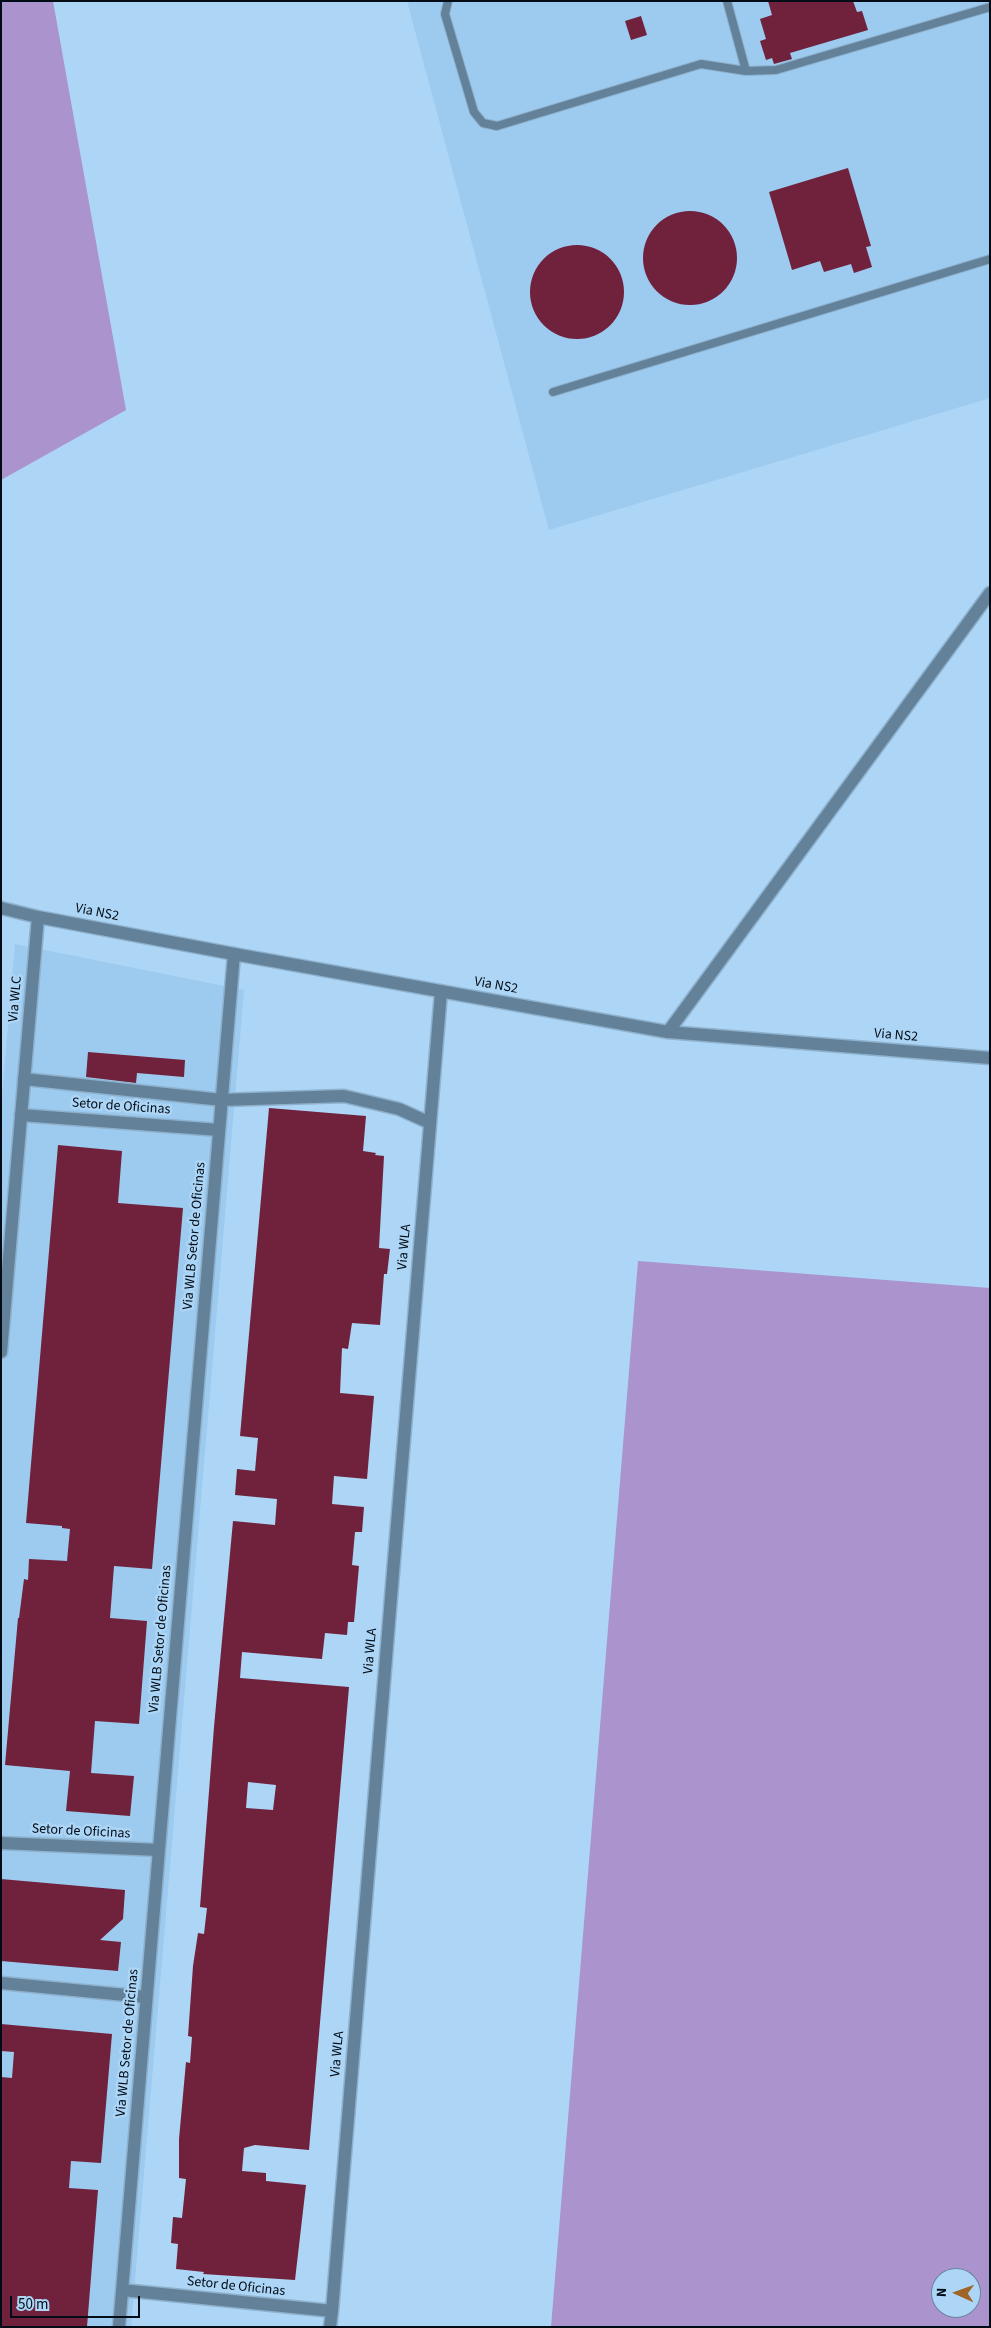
<!DOCTYPE html>
<style>
body{margin:0}
#map{position:relative;width:991px;height:2328px;overflow:hidden;background:#add5f5;font-family:"Source Sans 3",sans-serif}
canvas{display:block}
.frame{position:absolute;inset:0;border:2px solid #010c17;pointer-events:none}
.north{position:absolute;left:931px;top:2268px;width:50px;height:50px;box-sizing:border-box;background:#add5f5;border:1px solid #68859c;border-radius:50%;rotate:272deg;font-size:14px;font-weight:700;line-height:20px;text-align:center;color:#010c17}
.north::after{content:'';display:block;margin:auto;width:18px;height:22px;background:#a06426;clip-path:polygon(50% 0,100% 100%,50% 72%,0 100%)}
.scale{position:absolute;left:10px;top:2296px;width:130px;height:22px;box-sizing:border-box;border:2px solid #010c17;border-top:0;padding-left:6px;font-size:15px;line-height:18px;white-space:nowrap;color:#010c17;-webkit-text-stroke:4px #add5f5;paint-order:stroke}
</style>
<div id="map">
<canvas width="991" height="2328"></canvas>
<div class="frame"></div>
<div class="north">N</div>
<div class="scale">50 m</div>
</div>
<script>
const g = document.querySelector('canvas').getContext('2d');
g.lineJoin = 'round';
function paint(path, color) {
  g.fillStyle = color;
  g.fill(path, 'evenodd');
}
function poly(rows) {
  const path = new Path2D();
  for (const r of rows) {
    if (r.length === 3) {
      path.moveTo(r[0] + r[2], r[1]);
      path.arc(r[0], r[1], r[2], 0, 2 * Math.PI);
      continue;
    }
    path.moveTo(r[0], r[1]);
    for (let i = 2; i < r.length; i += 2) path.lineTo(r[i], r[i + 1]);
  }
  return path;
}
function strokePath(path, color, width, dash) {
  g.strokeStyle = color;
  g.lineWidth = width;
  g.lineCap = dash ? 'butt' : 'round';
  g.setLineDash(dash || []);
  g.stroke(path);
}
function drawText(font, color, halo, rows, align = 'center') {
  g.font = font + ' "Source Sans 3",sans-serif';
  g.lineWidth = 5;
  g.setLineDash([]);
  g.textBaseline = 'middle';
  g.strokeStyle = halo;
  g.fillStyle = color;
  for (const [text, x, y, turn = 0] of rows) {
    g.save();
    g.translate(x, y);
    g.rotate((+turn || 0) * Math.PI / 180);
    g.textAlign = isNaN(turn) ? turn : align;
    if (halo) g.strokeText(text, 0, 0);
    g.fillText(text, 0, 0);
    g.restore();
  }
}
const built = poly([
 [407,1,990,1,990,398,549,530],
 [15,944,244,990,131,2327,1,2327,1,1108]
]);
const green = poly([
 [1,1,53,1,126,410,1,480],
 [638,1261,990,1288,990,2327,551,2327],
 [941,2278,971,2278,971,2308,941,2308]
]);
const building = poly([
 [768,1,853,1,857,12,862,11,868,30,790,53,792,59,774,64,772,58,766,60,760,41,766,39,760,19,772,15],
 [641,16,647,35,631,40,625,21],
 [848,168,871,246,866,247,872,267,854,273,851,264,824,272,820,261,792,270,769,192],
 [690,258,47],
 [577,292,47],
 [88,1052,185,1060,184,1077,137,1073,136,1083,86,1077],
 [269,1108,366,1116,363,1151,376,1153,375,1155,384,1156,379,1248,390,1249,387,1274,384,1274,380,1325,352,1323,348,1349,342,1348,340,1393,374,1396,367,1479,334,1476,332,1504,364,1507,362,1532,355,1532,352,1565,359,1566,354,1622,348,1622,347,1635,325,1633,322,1659,242,1652,240,1678,349,1687,309,2150,255,2145,244,2148,242,2171,266,2173,266,2181,306,2185,295,2280,203,2274,204,2272,176,2269,178,2244,171,2243,173,2217,182,2218,186,2179,179,2178,179,2139,186,2062,190,2063,192,2037,188,2036,193,1966,198,1933,204,1934,207,1908,200,1907,214,1727,233,1521,275,1525,277,1499,235,1495,237,1469,255,1471,258,1438,240,1436],
 [248,1782,276,1785,273,1810,246,1808],
 [58,1145,122,1151,118,1203,183,1208,152,1569,114,1566,110,1618,147,1621,139,1724,95,1721,91,1773,134,1776,130,1816,66,1811,70,1771,5,1765,18,1618,19,1618,24,1579,28,1580,29,1559,67,1561,70,1529,62,1528,62,1526,26,1523],
 [1,1879,125,1890,123,1919,100,1940,121,1942,118,1971,1,1961],
 [1,2024,112,2034,101,2163,71,2161,69,2188,98,2190,87,2327,1,2327,1,2077,12,2078,14,2052,1,2051]
]);
const service = poly([
 [448,1,445,14,474,112,483,123,497,126,701,64,746,71,776,70,990,7],
 [727,1,746,71],
 [553,392,990,259]
]);
const minor = poly([
 [668,1032,990,593],
 [24,1079,222,1100,344,1096,399,1109,430,1123],
 [21,1115,219,1130],
 [1,1843,159,1850],
 [1,1983,146,1997],
 [122,2290,332,2311,330,2327],
 [332,2311,441,992],
 [119,2327,234,954]
]);
const tertiary = poly([
 [1,908,38,917,234,954,668,1032,990,1058],
 [1,1352,38,917]
]);
const streetNames = [
 ["Via NS2",97,913,11],
 ["Via NS2",496,986,10],
 ["Via WLC",16,999,-85],
 ["Via NS2",896,1036,5],
 ["Setor de Oficinas",121,1107,4],
 ["Via WLB Setor de Oficinas",195,1236,-85],
 ["Via WLA",405,1247,-85],
 ["Via WLB Setor de Oficinas",161,1639,-85],
 ["Via WLA",371,1651,-85],
 ["Setor de Oficinas",81,1832,3],
 ["Via WLB Setor de Oficinas",128,2043,-85],
 ["Via WLA",338,2054,-85],
 ["Setor de Oficinas",236,2287,6]
];
paint(built, '#9dcaef');
paint(green, '#ab93ce');
paint(building, '#70213c');
strokePath(service, '#8eb1cd', 10);
strokePath(minor, '#8eb1cd', 15);
strokePath(tertiary, '#8eb1cd', 15);
strokePath(service, '#63829a', 8);
strokePath(minor, '#63829a', 12);
strokePath(tertiary, '#63829a', 12);
drawText('14px', '#010c17', '#add5f5', streetNames);
</script>
